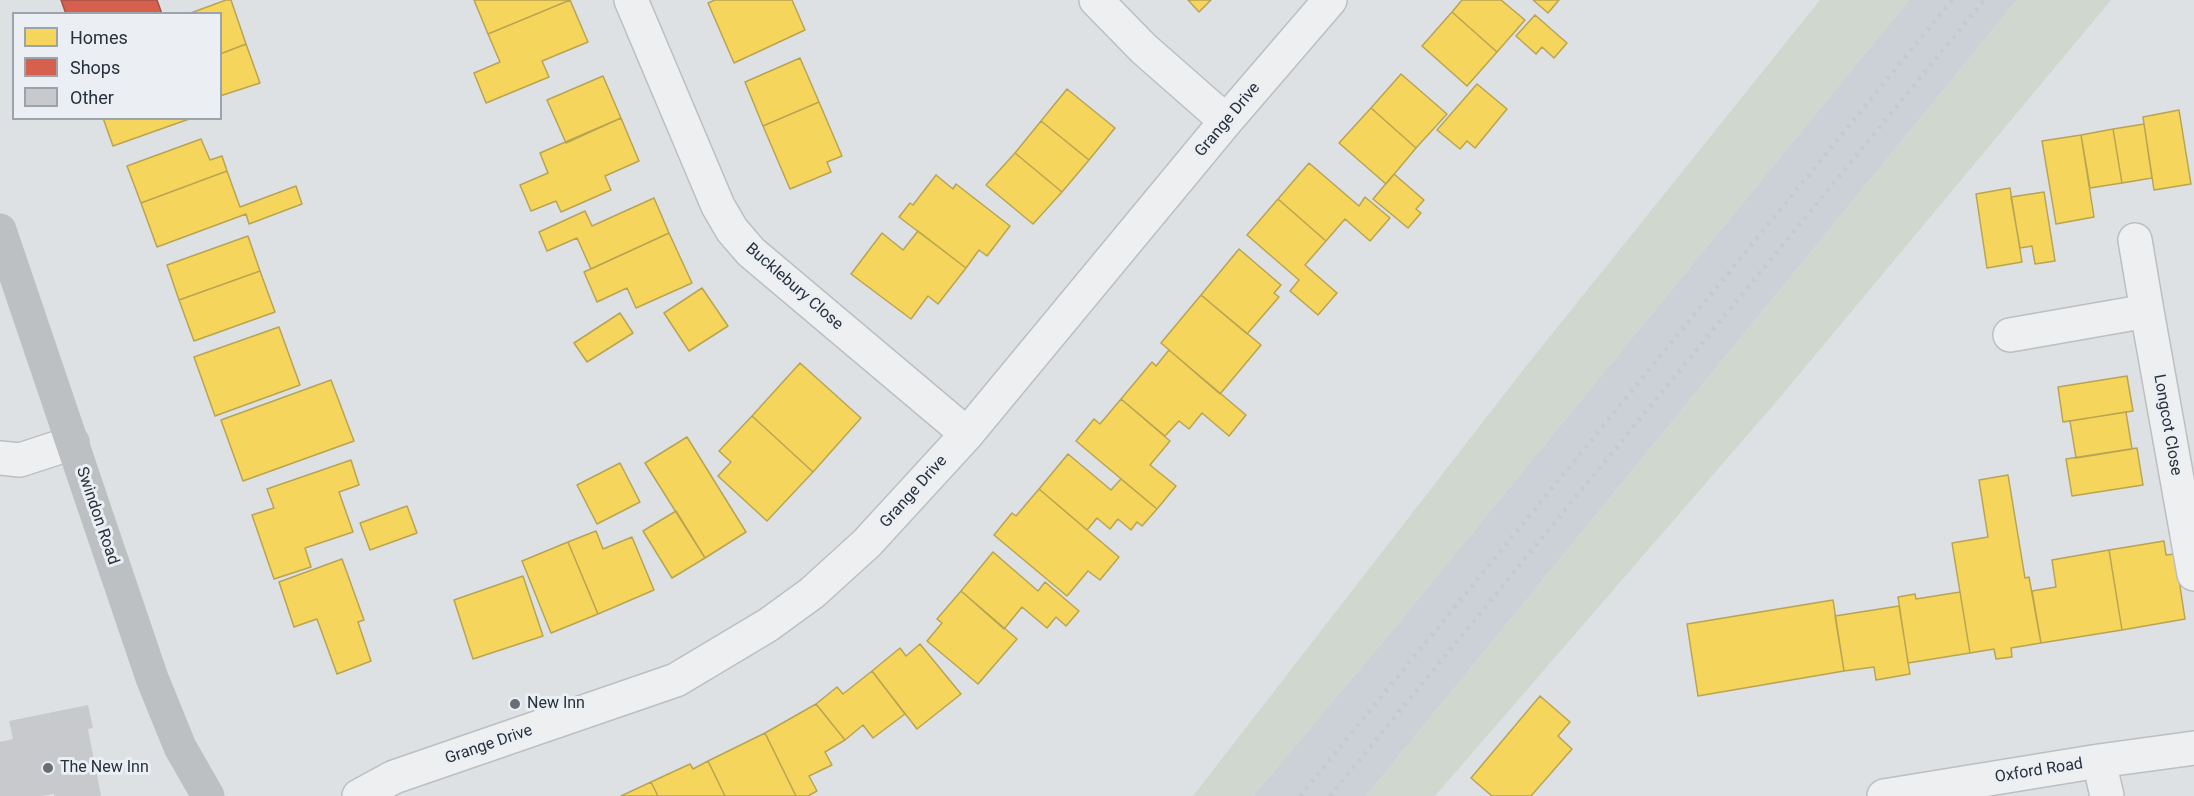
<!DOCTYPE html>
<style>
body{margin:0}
#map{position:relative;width:2194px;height:796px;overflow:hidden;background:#dee1e4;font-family:Roboto,sans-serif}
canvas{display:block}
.legend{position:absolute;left:12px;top:12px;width:210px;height:108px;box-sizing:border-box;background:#ebeff4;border:2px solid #9da3aa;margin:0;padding:8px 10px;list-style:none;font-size:18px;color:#27303b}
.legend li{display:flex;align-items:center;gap:12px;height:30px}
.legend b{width:30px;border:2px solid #9da3aa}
</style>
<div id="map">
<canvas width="2194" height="796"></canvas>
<ul class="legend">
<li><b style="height:16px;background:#f6d55c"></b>Homes</li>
<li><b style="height:16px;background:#d6604d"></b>Shops</li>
<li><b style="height:16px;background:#c7c9cc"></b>Other</li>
</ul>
</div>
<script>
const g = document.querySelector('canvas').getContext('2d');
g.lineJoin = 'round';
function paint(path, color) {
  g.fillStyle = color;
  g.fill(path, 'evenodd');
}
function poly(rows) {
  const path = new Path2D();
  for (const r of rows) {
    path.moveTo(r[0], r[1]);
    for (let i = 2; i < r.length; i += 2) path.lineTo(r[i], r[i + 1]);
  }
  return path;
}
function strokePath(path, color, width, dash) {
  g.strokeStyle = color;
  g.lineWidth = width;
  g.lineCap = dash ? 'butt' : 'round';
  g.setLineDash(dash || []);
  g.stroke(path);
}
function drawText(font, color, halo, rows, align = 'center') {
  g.font = font + ' Roboto,sans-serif';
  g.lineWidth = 6;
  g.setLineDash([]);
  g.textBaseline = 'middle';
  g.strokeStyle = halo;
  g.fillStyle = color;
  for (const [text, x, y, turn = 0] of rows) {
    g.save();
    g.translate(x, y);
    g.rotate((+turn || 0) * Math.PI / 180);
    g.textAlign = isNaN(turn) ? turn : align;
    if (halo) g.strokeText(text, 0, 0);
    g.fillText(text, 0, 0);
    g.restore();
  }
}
const built = poly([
 [1909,0,2017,0,1366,796,1253,796,1391,632]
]);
const green = poly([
 [1820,0,1909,0,1391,632,1253,796,1193,796,1523,370],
 [2017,0,2111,0,1776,402,1435,796,1366,796]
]);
const homes = poly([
 [226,0,231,0,246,44,220,54,220,14,188,14,226,0],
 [474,0,570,0,488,34,474,0],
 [570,0,588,42,542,61,549,77,486,103,474,73,500,62,488,34,570,0],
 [715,0,792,0,805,30,734,63,708,3,715,0],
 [1188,0,1211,0,1199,12,1188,0],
 [1462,0,1501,0,1525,20,1497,52,1452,12,1462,0],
 [1533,0,1559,0,1548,13,1533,0],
 [1452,12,1497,52,1467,86,1422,46,1452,12],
 [1535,15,1567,43,1554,58,1542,47,1536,54,1516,36,1535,15],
 [246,44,260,83,220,96,220,54,246,44],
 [800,58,819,102,763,126,745,82,800,58],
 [1401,74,1447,114,1416,148,1371,108,1401,74],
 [603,76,621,118,566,143,547,100,603,76],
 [1477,84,1507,109,1475,148,1467,141,1460,149,1437,130,1477,84],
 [1067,89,1115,128,1089,160,1041,121,1067,89],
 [819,102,842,156,827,162,831,172,790,189,763,126,819,102],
 [1371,108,1416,148,1386,184,1339,143,1371,108],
 [2179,110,2191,184,2154,190,2143,117,2179,110],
 [103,118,192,118,113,146,103,118],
 [621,118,639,161,605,176,611,190,561,212,556,201,531,211,520,185,548,173,540,153,621,118],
 [1041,121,1089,160,1062,192,1015,153,1041,121],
 [2144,124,2152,178,2122,183,2113,129,2144,124],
 [2113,129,2122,183,2090,188,2081,135,2113,129],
 [2081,135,2094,217,2056,224,2042,141,2081,135],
 [201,139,210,160,222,156,227,171,141,203,127,166,201,139],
 [1015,153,1062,192,1033,224,986,185,1015,153],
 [1309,163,1359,206,1365,197,1390,218,1370,241,1345,219,1326,241,1278,199,1309,163],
 [227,171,240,207,296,186,302,204,249,224,246,214,157,247,141,203,227,171],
 [1394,174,1424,200,1416,209,1421,213,1408,228,1373,199,1394,174],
 [936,175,953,189,956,184,1010,226,987,256,979,250,966,268,899,217,910,203,913,205,936,175],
 [2010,188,2022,262,1987,268,1976,194,2010,188],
 [2044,192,2055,261,2035,264,2032,246,2020,248,2011,197,2044,192],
 [654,198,669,233,591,269,577,238,547,251,539,232,585,211,592,226,654,198],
 [1278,199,1326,241,1305,265,1337,293,1318,315,1290,291,1299,280,1247,235,1278,199],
 [918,231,966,268,938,304,928,296,911,319,851,274,882,233,903,250,918,231],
 [669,233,692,283,636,308,627,288,597,302,584,272,669,233],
 [248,236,260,271,179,300,167,265,248,236],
 [1239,249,1281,285,1274,293,1279,297,1247,334,1201,295,1239,249],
 [260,271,275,312,194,341,179,300,260,271],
 [702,288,728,326,689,351,664,313,702,288],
 [1201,295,1261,345,1220,394,1161,343,1201,295],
 [620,313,633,333,587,362,574,343,620,313],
 [279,327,300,385,215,416,194,357,279,327],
 [1169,350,1246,415,1229,436,1202,413,1189,429,1179,421,1165,436,1121,399,1152,362,1156,366,1169,350],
 [800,363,861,418,813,472,752,416,800,363],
 [2127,376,2133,411,2063,422,2058,387,2127,376],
 [331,380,354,441,243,481,221,420,331,380],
 [1121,399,1170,441,1150,465,1176,486,1157,509,1076,441,1094,419,1100,424,1121,399],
 [2126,412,2132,449,2076,458,2070,421,2126,412],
 [752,416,813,472,767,521,718,476,731,462,719,451,752,416],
 [687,437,746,532,705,558,645,463,687,437],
 [2137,448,2143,485,2072,496,2066,459,2137,448],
 [1068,454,1111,490,1121,479,1157,509,1142,526,1137,522,1131,530,1118,519,1110,529,1097,518,1087,530,1039,489,1068,454],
 [351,460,359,485,339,492,353,532,305,548,311,567,274,579,252,515,274,508,267,489,351,460],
 [620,463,640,502,597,524,577,485,620,463],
 [2008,475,2025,578,2029,577,2041,643,2011,648,2012,657,1996,659,1994,649,1970,653,1952,543,1988,537,1979,480,2008,475],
 [1039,489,1119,557,1100,580,1088,571,1067,596,994,535,1012,513,1016,516,1039,489],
 [407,506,417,533,370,550,360,523,407,506],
 [676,511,705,558,672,578,643,531,676,511],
 [596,531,603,549,632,537,654,590,598,614,568,542,596,531],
 [2164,541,2166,555,2175,554,2185,619,2122,630,2109,550,2164,541],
 [568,542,598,614,551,633,522,561,568,542],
 [2109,550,2122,630,2041,643,2032,591,2056,587,2052,560,2109,550],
 [993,552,1038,591,1045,582,1079,611,1066,626,1056,617,1047,628,1022,607,1004,629,961,591,993,552],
 [342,559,364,620,358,622,371,661,337,674,317,619,294,627,279,582,342,559],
 [523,576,543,636,473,659,454,600,523,576],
 [961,591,1017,639,978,684,927,641,942,623,937,619,961,591],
 [1960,592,1970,653,1908,663,1898,597,1915,594,1916,599,1960,592],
 [1833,600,1844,671,1698,696,1687,624,1833,600],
 [1899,606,1910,674,1876,680,1874,667,1844,671,1835,616,1899,606],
 [920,644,961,694,917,729,872,671,900,648,906,656,920,644],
 [872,671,905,714,873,738,863,725,845,740,816,704,837,687,843,694,872,671],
 [1540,696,1570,722,1558,736,1572,749,1531,796,1492,796,1471,778,1540,696],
 [816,704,845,740,825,752,832,765,809,776,817,791,808,796,796,796,765,733,816,704],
 [765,733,796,796,725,796,708,761,765,733],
 [708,761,725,796,658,796,651,782,690,764,693,769,708,761],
 [651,782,658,796,621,796,651,782]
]);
const shops = poly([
 [61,0,157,0,162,14,66,14,61,0]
]);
const building = poly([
 [88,705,93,728,88,729,101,796,54,796,54,794,42,796,0,796,0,742,13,739,9,721]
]);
const street = poly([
 [631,0,718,206,732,230,751,252,967,434],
 [1096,0,1144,49,1226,121],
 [2135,240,2147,311],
 [2010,335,2147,311,2194,574],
 [0,458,20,460,72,443],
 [2099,761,2107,796],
 [359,796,394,777,676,680,768,625,812,593,867,543,967,434,1226,121,1330,0],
 [1884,796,2099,761,2194,748]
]);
const secondary = poly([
 [0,230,152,678,180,747,208,796]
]);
const rail = poly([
 [1300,796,1952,0],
 [1330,796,1984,0]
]);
const markers = [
 [515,704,6,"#676e76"],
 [48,768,6,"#676e76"]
];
const streetNames = [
 ["Grange Drive",1228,120,-50],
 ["Bucklebury Close",794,287,41],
 ["Longcot Close",2167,425,80],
 ["Grange Drive",914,492,-48],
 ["Swindon Road",97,516,71],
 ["Grange Drive",489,745,-19],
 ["Oxford Road",2039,771,-9]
];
const poiNames = [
 ["New Inn",527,704],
 ["The New Inn",60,768]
];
paint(built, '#ccd1d7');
paint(green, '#d0d7cf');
paint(homes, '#f6d55c');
strokePath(homes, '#b8a452', 1.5);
paint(shops, '#d6604d');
strokePath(shops, '#a25248', 1.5);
paint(building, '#c7c9cc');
strokePath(street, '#bcbfc2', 36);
strokePath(street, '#eeeff0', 33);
strokePath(secondary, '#bcc0c3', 33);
strokePath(rail, '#c7c9cc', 4.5, [3, 6]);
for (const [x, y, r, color] of markers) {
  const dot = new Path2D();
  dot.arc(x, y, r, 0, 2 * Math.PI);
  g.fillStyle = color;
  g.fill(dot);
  strokePath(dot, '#ebeff4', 2);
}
drawText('16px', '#27303b', '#ebeff4', streetNames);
drawText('16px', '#27303b', '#ebeff4', poiNames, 'left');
</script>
